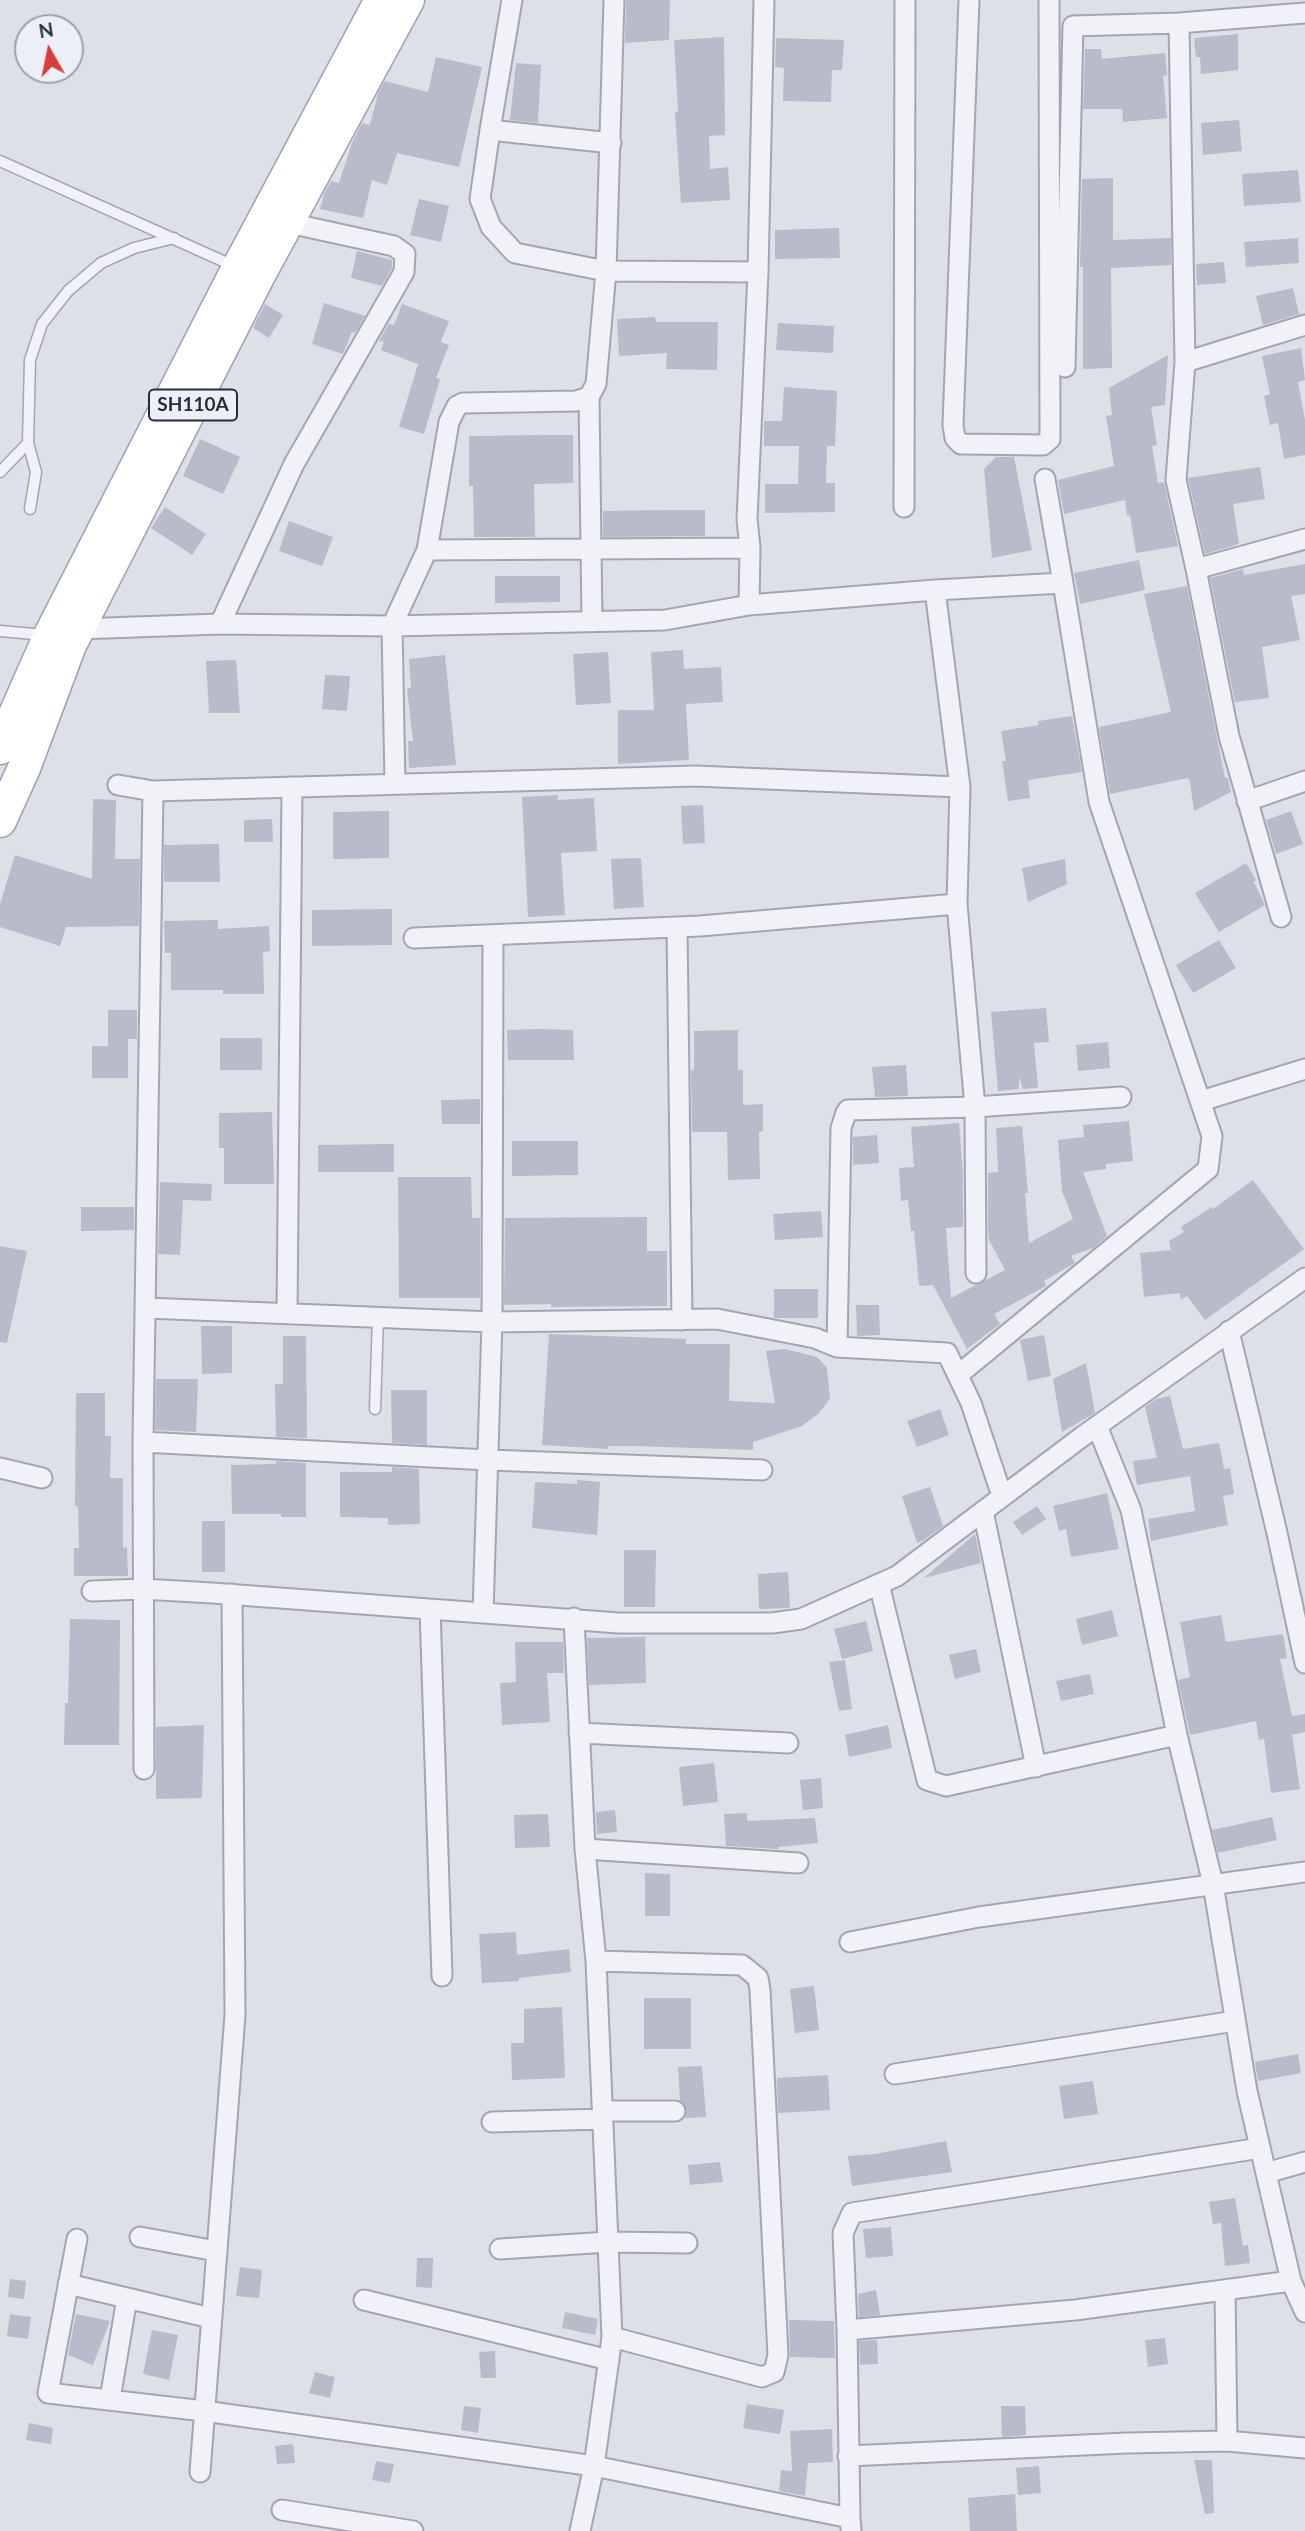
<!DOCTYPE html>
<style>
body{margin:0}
#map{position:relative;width:1305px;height:2531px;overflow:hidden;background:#dee0e8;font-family:Lato,sans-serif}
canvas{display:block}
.north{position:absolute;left:14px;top:14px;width:70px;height:70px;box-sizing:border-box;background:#edeff6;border:2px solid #9da1ad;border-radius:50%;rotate:351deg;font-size:19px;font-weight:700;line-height:28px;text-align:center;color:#262b40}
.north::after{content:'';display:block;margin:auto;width:24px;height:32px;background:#d63e3a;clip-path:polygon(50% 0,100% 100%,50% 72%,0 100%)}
</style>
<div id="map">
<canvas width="1305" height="2531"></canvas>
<div class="north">N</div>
</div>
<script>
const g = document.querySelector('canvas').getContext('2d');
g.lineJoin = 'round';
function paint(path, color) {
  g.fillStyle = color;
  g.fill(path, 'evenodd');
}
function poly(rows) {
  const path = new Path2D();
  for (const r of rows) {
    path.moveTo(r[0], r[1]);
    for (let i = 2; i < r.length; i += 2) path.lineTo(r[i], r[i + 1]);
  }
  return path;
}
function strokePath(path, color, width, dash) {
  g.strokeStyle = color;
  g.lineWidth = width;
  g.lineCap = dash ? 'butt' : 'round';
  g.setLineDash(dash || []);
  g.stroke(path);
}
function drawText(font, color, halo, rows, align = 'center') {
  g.font = font + ' Lato,sans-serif';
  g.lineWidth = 5;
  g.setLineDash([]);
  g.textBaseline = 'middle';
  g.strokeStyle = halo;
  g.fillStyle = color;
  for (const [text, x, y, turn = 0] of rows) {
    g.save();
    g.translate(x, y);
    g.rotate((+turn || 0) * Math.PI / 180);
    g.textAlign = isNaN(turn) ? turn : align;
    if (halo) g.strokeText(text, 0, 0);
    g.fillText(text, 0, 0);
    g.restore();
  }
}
const building = poly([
 [626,0,670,0,669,40,625,43],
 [1238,34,1238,70,1201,74,1200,57,1196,57,1194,38],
 [724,37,725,135,709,136,710,169,728,167,730,200,681,203,675,112,678,112,674,40],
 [776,38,844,40,842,70,832,70,831,102,783,101,784,68,775,67],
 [1085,49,1101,49,1102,59,1165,53,1167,75,1163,76,1167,118,1123,122,1122,109,1083,109],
 [436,57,482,67,459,167,397,153,387,185,372,180,363,218,320,209,324,194,331,181,339,183,352,143,362,123,370,125,378,93,385,81,428,92],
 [516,63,541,65,538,123,510,120],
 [1239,120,1242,151,1203,155,1201,123],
 [1298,170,1301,202,1244,206,1242,174],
 [1113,178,1113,240,1171,238,1171,265,1111,268,1112,368,1083,369,1083,267,1080,267,1082,179],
 [419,199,449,206,441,242,410,235],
 [839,228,840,258,775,259,775,230],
 [1298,238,1299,263,1246,267,1244,242],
 [357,251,392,260,392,268,382,286,351,278],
 [1224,262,1226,283,1197,285,1196,264],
 [1293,288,1299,314,1263,325,1256,296],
 [324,303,365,316,355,333,352,332,343,354,312,344],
 [265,304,283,315,269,338,253,328],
 [402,304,449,321,441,342,449,345,436,378,440,379,424,434,399,427,418,364,381,350,384,342,379,341,389,324,394,325],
 [655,317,656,322,718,322,717,370,666,369,667,353,619,356,617,319],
 [778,323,834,326,833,353,776,350],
 [1301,348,1305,380,1298,382,1305,420,1305,455,1284,459,1278,423,1270,425,1264,396,1270,394,1262,356],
 [1168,355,1165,405,1151,407,1157,445,1152,446,1158,483,1164,482,1178,546,1136,553,1130,515,1127,516,1125,500,1064,514,1058,480,1114,466,1106,416,1112,415,1109,388],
 [784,387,837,391,835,446,827,446,826,483,835,483,835,512,765,513,765,484,798,484,799,446,764,446,764,421,782,421],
 [542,435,573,435,573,483,534,484,535,537,474,537,473,486,469,486,469,436],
 [200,439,240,457,223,494,183,476],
 [996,457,1014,457,1032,550,992,558,984,469],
 [1260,467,1265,499,1233,504,1239,544,1205,554,1188,478],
 [165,507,206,534,192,555,151,528],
 [670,510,705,510,705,536,603,537,603,511],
 [289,521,333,537,322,566,279,551],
 [1139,560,1145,590,1080,604,1074,573],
 [1305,564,1305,594,1291,596,1300,640,1262,647,1269,698,1235,702,1210,578,1243,569,1244,575],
 [495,576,560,576,560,602,495,603],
 [1187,586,1225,778,1228,778,1231,792,1194,811,1190,782,1188,778,1110,794,1099,727,1171,712,1144,594],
 [683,650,684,669,721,667,723,702,686,704,689,760,618,764,618,710,654,710,651,652],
 [608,652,611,703,576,705,573,654],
 [445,655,456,765,409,768,408,741,413,741,407,689,411,688,409,659],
 [236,660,240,713,209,713,206,661],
 [325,675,350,676,347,711,322,709],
 [1072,716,1082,772,1028,780,1030,798,1008,801,1002,761,1006,761,1001,731,1039,725,1038,721],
 [558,795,558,800,594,798,597,851,561,853,565,915,528,917,522,797],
 [93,799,116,800,115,859,140,859,139,926,66,927,60,946,0,927,0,904,15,855,92,879],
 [703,805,705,843,683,844,681,806],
 [389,811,389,858,333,859,333,812],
 [1291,811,1303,844,1276,854,1266,820],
 [272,819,273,842,244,842,244,820],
 [219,844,220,882,164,882,164,845],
 [641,858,644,907,614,909,611,859],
 [1065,859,1067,884,1028,902,1022,868],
 [1246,863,1256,880,1254,882,1265,905,1219,932,1195,893],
 [392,909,392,945,312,946,312,910],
 [218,920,218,929,269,926,270,951,263,952,264,994,223,994,223,990,171,990,171,953,165,953,164,921],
 [1219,940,1236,968,1193,993,1176,965],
 [1046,1008,1049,1042,1034,1043,1038,1088,1023,1089,1019,1077,1019,1089,998,1091,991,1012],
 [108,1010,137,1010,137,1039,128,1039,128,1078,92,1078,92,1046,108,1046],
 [538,1029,573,1030,574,1060,508,1060,507,1030],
 [738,1030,738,1070,743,1070,743,1105,763,1104,763,1131,759,1132,760,1179,728,1180,727,1132,692,1132,691,1070,694,1070,694,1031],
 [220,1038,262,1038,262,1070,220,1070],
 [1108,1042,1110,1068,1078,1071,1076,1045],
 [906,1065,908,1096,875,1097,872,1067],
 [480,1099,480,1124,442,1124,441,1100],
 [272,1112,274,1184,224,1184,224,1148,219,1148,219,1113],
 [1129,1121,1133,1161,1106,1164,1106,1169,1083,1172,1107,1236,1093,1248,1071,1256,1075,1263,1044,1281,1046,1286,994,1314,1000,1324,967,1349,933,1285,919,1286,914,1231,911,1231,908,1200,901,1201,899,1168,914,1167,911,1127,959,1123,963,1175,963,1227,946,1228,951,1298,1005,1270,989,1240,988,1230,988,1173,998,1172,996,1128,1022,1126,1028,1193,1025,1193,1029,1243,1073,1219,1062,1191,1058,1140,1084,1137,1083,1125],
 [877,1135,879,1163,853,1165,853,1137],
 [512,1141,578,1141,578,1175,512,1176],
 [394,1144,394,1172,318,1172,318,1145],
 [398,1177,471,1177,472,1218,480,1218,480,1298,399,1298],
 [1253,1180,1304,1249,1205,1320,1187,1296,1181,1300,1180,1293,1144,1297,1140,1253,1171,1250,1169,1241,1184,1232,1181,1227,1212,1207,1213,1209],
 [160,1182,212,1184,211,1201,183,1200,180,1255,158,1254],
 [81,1207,134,1207,134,1230,81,1231],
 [821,1211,823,1237,775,1240,773,1214],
 [647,1217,647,1251,667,1251,667,1306,551,1307,551,1304,504,1305,505,1218],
 [0,1246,27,1251,7,1343,0,1342],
 [774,1289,818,1289,818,1318,774,1318],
 [856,1305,879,1305,880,1335,857,1336],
 [201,1326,232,1326,232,1373,202,1374],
 [549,1334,686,1339,686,1344,730,1344,729,1401,775,1403,766,1351,785,1349,817,1357,827,1368,830,1399,818,1414,802,1426,753,1442,753,1450,636,1446,608,1446,608,1449,542,1445],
 [1044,1335,1051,1376,1028,1381,1020,1340],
 [283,1336,306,1336,307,1438,276,1437,275,1384,283,1384],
 [1086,1363,1095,1413,1062,1432,1053,1379],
 [156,1379,198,1379,196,1432,155,1430],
 [391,1390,427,1390,427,1445,392,1443],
 [76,1393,105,1393,105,1436,111,1436,110,1478,123,1478,123,1548,127,1547,128,1576,74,1576,74,1548,79,1548,78,1506,75,1506],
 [1170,1396,1183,1449,1219,1443,1224,1469,1230,1468,1234,1494,1223,1496,1228,1525,1151,1541,1148,1519,1195,1511,1190,1476,1137,1485,1133,1461,1157,1458,1145,1407,1156,1399],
 [940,1409,949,1435,917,1447,907,1421],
 [276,1461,306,1463,306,1517,281,1517,281,1514,232,1514,231,1465,276,1464],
 [392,1467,419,1469,420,1524,388,1525,388,1518,340,1517,340,1472,392,1472],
 [577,1480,600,1482,597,1535,532,1528,535,1482,577,1484],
 [930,1487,943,1526,924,1540,917,1543,902,1496],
 [1107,1493,1119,1549,1071,1557,1066,1529,1059,1531,1053,1506],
 [1037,1506,1046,1519,1022,1535,1013,1522],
 [202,1521,225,1521,225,1572,202,1572],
 [975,1534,981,1563,924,1578],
 [624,1550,656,1550,655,1607,624,1607],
 [788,1572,790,1608,759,1609,758,1574],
 [1112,1610,1118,1636,1082,1645,1076,1619],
 [1221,1615,1226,1642,1283,1634,1287,1658,1280,1659,1292,1716,1305,1714,1305,1732,1292,1735,1300,1789,1271,1793,1264,1739,1259,1740,1256,1721,1190,1735,1178,1680,1190,1677,1180,1622],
 [70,1619,120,1620,119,1745,64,1745,65,1703,68,1703],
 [866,1621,873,1651,842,1659,834,1629],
 [645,1637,646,1683,589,1685,587,1638],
 [515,1642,563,1642,564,1673,547,1673,550,1722,502,1725,500,1683,516,1682],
 [976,1649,981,1672,955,1679,949,1655],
 [845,1660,852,1709,839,1711,829,1662],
 [1090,1674,1094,1694,1061,1701,1056,1681],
 [204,1725,202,1798,156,1799,156,1727],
 [888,1725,892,1748,849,1757,845,1735],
 [714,1763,718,1802,683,1806,679,1767],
 [821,1778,823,1808,803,1810,800,1780],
 [615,1810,617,1832,597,1834,596,1812],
 [747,1813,747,1821,815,1818,818,1843,778,1847,778,1849,726,1846,724,1814],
 [548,1814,550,1847,515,1848,514,1815],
 [1272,1817,1277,1840,1218,1853,1212,1830],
 [645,1873,670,1874,670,1916,645,1916],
 [516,1932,517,1955,569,1949,571,1972,519,1978,519,1981,482,1983,479,1934],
 [814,1986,819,2030,795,2033,790,1989],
 [644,1998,691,1998,691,2049,644,2049],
 [562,2007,565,2078,512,2080,511,2043,524,2043,524,2009],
 [1298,2054,1301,2073,1258,2081,1255,2062],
 [702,2066,706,2117,685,2118,687,2110,680,2100,678,2067],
 [828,2075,830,2110,778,2113,777,2078],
 [1093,2081,1098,2114,1064,2119,1059,2086],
 [946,2141,952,2172,852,2186,848,2156,875,2154],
 [720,2162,723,2182,690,2185,688,2165],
 [1235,2198,1243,2246,1248,2245,1250,2263,1225,2266,1221,2223,1213,2224,1209,2202],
 [891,2227,893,2256,866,2258,863,2229],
 [417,2258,433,2258,432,2288,416,2287],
 [240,2267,262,2270,259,2298,236,2296],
 [10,2279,26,2281,24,2299,8,2297],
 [876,2290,880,2315,859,2317,858,2294],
 [565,2312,598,2319,595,2335,562,2328],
 [10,2314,31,2317,28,2339,7,2336],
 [76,2314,110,2321,93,2365,68,2355],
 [789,2320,834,2321,835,2358,790,2357],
 [152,2330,178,2335,169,2380,143,2374],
 [1165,2338,1168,2364,1148,2367,1145,2340],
 [877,2340,878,2364,860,2365,859,2341],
 [495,2351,496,2378,481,2378,479,2352],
 [315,2372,335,2377,330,2398,309,2393],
 [747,2404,784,2410,780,2434,743,2428],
 [464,2406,481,2408,478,2433,461,2430],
 [1001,2406,1025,2406,1026,2435,1002,2437],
 [29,2423,53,2428,51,2444,26,2440],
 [832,2429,833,2462,808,2463,805,2496,779,2491,781,2470,792,2471,790,2431],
 [293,2444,295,2463,277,2464,275,2446],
 [1194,2460,1212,2460,1214,2513,1205,2514],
 [376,2461,394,2464,390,2483,372,2480],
 [1039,2466,1041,2493,1018,2495,1016,2468],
 [1015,2494,1017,2531,970,2531,968,2498]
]);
const lane = poly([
 [0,161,234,266],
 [28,443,36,472,30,509],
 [0,472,28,443,30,360,42,324,68,291,101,263,134,248,174,238],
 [0,631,45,635],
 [375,1409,378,1317]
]);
const street = poly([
 [512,0,490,130,611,143],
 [969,0,953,425,955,438,961,444,1043,445,1050,439,1049,0],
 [1179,23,1185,362],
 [490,130,480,199,491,227,515,253,606,271,758,272],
 [1065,367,1073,26,1179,23,1305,13],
 [589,397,592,622],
 [1045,479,1063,583],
 [904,507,905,0],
 [427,550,750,548],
 [1196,569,1176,480,1185,362,1305,325],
 [935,590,1063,583,1099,802,1212,1136,1208,1169,958,1375],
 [749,605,750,548,747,519,758,272,764,0],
 [220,624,294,464,404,272,405,254,394,246,289,223],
 [70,627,78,629,220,624,392,626,665,620,749,605,935,590,960,787,957,904,975,1107,848,1110,846,1113,841,1128,837,1347],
 [395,784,392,626,427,550,449,422,457,406,463,403,576,401,589,397,596,384,606,271,614,0],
 [118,785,153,791,695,776,960,787],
 [1247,801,1305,781],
 [1281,917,1229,736,1196,569,1305,539],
 [677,927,682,1320],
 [414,938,700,926,957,904],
 [1201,1101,1305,1069],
 [976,1273,975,1107,1121,1097],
 [146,1308,492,1322,717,1319,815,1338,837,1347,947,1353,971,1403,999,1487,1004,1495],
 [287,1313,292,787],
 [1229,1331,1277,1533,1305,1663],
 [1097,1426,1131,1510,1177,1735,1213,1884,1247,2091,1291,2281,1305,2312],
 [143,1442,488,1460,762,1470],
 [0,1468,42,1478],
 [983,1511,1036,1767],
 [879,1584,927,1780,946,1786,1177,1735],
 [92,1591,143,1589,212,1593,619,1623,772,1623,801,1619,897,1576,1083,1436,1305,1278],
 [430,1609,442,1976],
 [483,1613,492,1322,493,936],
 [574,1618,585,1849,596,1961],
 [579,1733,788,1743],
 [144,1769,143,1442,153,791],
 [585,1849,798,1863],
 [850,1942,979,1917,1305,1872],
 [895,2074,1235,2021],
 [602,2111,675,2111],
 [492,2122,603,2119],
 [1266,2173,1305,2162],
 [140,2237,216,2251],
 [77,2239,48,2393,204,2411,594,2466,612,2337,596,1961,742,1965,758,1978,760,1990,778,2355,774,2372,762,2377,612,2337],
 [500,2249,608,2242,687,2243],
 [68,2284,211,2318],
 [1225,2290,1227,2441],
 [364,2300,609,2360],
 [847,2330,843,2233,852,2213,1260,2148],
 [110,2399,127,2298],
 [848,2456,1127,2443,1227,2441,1305,2448],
 [200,2472,235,2015,232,1594],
 [282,2510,413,2531],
 [850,2518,847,2330,1075,2310,1291,2281],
 [580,2531,594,2466,850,2518,851,2529]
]);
const primary = poly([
 [0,748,50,635,238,268,381,0],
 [0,821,24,768,70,645,258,277,408,0]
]);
const shields = [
 [193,405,88]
];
const shieldNames = [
 ["SH110A",193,405]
];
paint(building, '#b8bbc9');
strokePath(lane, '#a3a6b2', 13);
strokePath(street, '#a3a6b2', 23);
strokePath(primary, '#9ca2b5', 35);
strokePath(lane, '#f1f2f7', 10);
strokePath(street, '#f1f2f7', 19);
strokePath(primary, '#fff', 32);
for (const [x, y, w] of shields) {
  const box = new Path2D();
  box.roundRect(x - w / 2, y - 15.5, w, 31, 5);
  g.fillStyle = '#edeff6';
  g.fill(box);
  strokePath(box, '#262b40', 2);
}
drawText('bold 19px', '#262b40', null, shieldNames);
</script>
